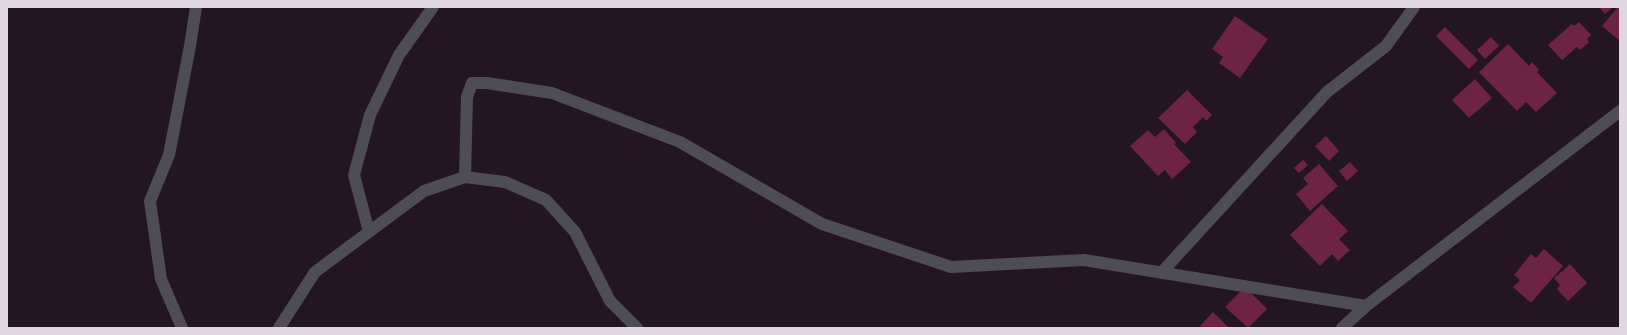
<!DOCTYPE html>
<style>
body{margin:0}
#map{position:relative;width:1627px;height:335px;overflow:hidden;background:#231622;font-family:Commissioner,sans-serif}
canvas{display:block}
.frame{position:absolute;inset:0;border:8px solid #e0d7e0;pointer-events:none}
</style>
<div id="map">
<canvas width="1627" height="335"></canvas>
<div class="frame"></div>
</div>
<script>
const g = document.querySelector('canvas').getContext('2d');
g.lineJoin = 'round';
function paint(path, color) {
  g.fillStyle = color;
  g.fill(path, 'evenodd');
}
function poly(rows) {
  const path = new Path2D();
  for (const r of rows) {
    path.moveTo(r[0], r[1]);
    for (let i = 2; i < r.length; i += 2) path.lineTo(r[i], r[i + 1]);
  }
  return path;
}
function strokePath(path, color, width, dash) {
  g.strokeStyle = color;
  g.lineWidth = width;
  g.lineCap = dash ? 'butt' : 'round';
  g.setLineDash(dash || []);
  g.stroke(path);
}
const building = poly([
 [1599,7,1613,7,1605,14],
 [1618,7,1620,7,1620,41,1602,26],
 [1235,16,1268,39,1240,78,1219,63,1223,57,1212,49],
 [1579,22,1591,35,1587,39,1589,42,1580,50,1577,47,1562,60,1548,45,1572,24,1574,26],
 [1445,27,1478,60,1469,69,1436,36],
 [1491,37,1499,46,1485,59,1477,50],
 [1508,44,1529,66,1532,62,1539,70,1537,72,1557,93,1536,112,1526,102,1517,111,1479,72],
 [1475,79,1492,98,1469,118,1452,100],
 [1187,90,1212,115,1206,121,1203,117,1193,127,1197,132,1185,144,1158,118],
 [1164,129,1176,143,1174,144,1191,162,1172,179,1165,170,1158,176,1130,146,1148,130,1155,137],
 [1326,136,1339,151,1329,161,1315,146],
 [1303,160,1308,165,1299,173,1294,168],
 [1350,162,1358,171,1347,181,1339,171],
 [1319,164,1338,186,1310,211,1296,194,1308,184,1303,178],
 [1322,204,1348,231,1339,239,1350,250,1338,261,1332,254,1320,266,1290,235],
 [1544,249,1563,266,1531,303,1513,287,1520,280,1514,275,1531,254,1536,258],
 [1570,264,1587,283,1568,301,1557,289,1560,285,1554,278],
 [1245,287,1267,309,1248,328,1225,307],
 [1213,312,1229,328,1198,328]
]);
const street = poly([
 [465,177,467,97,472,83,487,83,552,93,680,142,822,224,951,267,1084,260,1366,306],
 [369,232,354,175,370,115,399,55,433,7],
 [1161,273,1327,92,1386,46,1414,7],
 [182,328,161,279,150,201,169,155,190,46,196,7],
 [279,328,315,272,424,191,465,177,505,182,546,200,575,232,610,301,637,328],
 [1342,328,1366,306,1620,111]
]);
paint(building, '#6c2442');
strokePath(street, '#4e4c54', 12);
</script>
